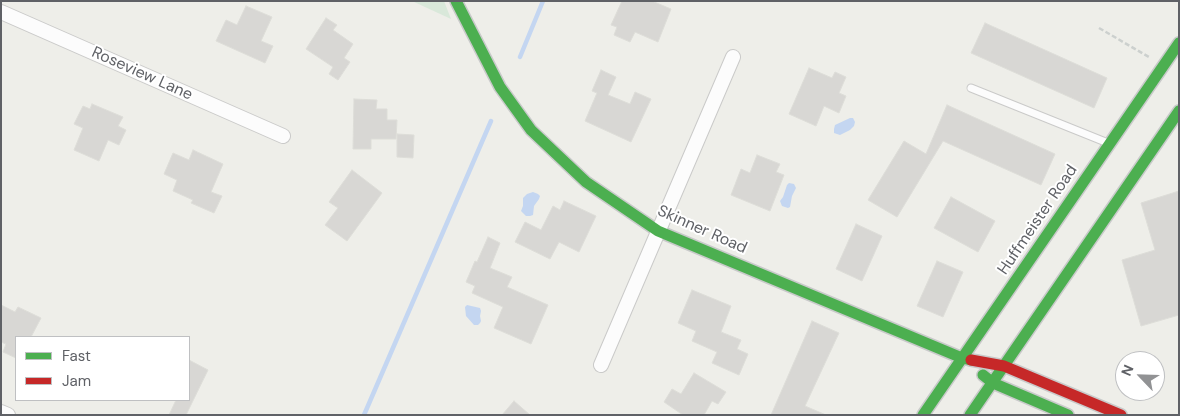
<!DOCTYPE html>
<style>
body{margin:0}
#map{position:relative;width:1180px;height:416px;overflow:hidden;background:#eeeee9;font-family:"DM Sans",sans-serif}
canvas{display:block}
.frame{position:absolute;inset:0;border:2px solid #5f6166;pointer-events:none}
.legend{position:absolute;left:15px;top:336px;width:175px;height:65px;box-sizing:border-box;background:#fff;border:1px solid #bfc0c2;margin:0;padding:6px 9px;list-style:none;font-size:15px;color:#5f6166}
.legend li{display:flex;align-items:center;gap:10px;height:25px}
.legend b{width:25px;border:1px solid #bfc0c2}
.north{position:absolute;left:1115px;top:351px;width:50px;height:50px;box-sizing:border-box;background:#fff;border:1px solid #bfc0c2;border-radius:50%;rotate:294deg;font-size:14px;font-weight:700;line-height:20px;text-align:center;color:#5f6166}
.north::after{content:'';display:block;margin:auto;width:18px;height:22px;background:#919294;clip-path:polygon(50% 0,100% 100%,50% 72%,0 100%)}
</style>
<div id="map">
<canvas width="1180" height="416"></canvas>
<div class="frame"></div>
<ul class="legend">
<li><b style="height:6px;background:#4caf50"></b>Fast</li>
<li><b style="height:6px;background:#c62828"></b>Jam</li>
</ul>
<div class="north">N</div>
</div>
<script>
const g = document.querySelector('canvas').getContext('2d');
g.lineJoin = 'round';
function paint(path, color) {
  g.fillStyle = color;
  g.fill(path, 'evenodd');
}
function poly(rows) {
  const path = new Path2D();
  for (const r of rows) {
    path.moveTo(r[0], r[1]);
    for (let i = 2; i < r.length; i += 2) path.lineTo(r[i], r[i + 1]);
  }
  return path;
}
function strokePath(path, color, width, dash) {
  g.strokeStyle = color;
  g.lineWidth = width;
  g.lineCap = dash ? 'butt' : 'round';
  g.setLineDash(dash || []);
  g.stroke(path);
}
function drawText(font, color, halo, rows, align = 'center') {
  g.font = font + ' "DM Sans",sans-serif';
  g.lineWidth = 4;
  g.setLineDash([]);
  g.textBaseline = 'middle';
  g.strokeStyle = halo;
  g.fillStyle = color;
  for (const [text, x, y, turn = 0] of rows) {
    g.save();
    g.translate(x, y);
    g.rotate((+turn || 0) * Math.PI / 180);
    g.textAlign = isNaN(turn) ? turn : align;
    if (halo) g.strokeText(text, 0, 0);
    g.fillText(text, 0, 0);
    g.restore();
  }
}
const green = poly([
 [412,1,444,1,451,19]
]);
const water = poly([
 [850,118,853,118,855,122,854,126,850,130,840,135,834,133,834,129,835,125],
 [789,183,794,184,796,188,792,196,790,207,788,208,782,206,780,201,783,197,787,185],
 [533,192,538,194,540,196,539,199,534,206,533,215,530,216,526,216,521,211,523,206,523,198,527,194],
 [467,305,480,308,481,311,480,316,481,321,480,323,478,325,474,325,466,316,465,307]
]);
const stream = poly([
 [520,57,543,1],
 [364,415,491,121]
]);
const building = poly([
 [622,1,652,1,671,9,658,42,635,32,630,42,614,35,617,27,611,25,622,1],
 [246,6,272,17,261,41,273,46,265,63,216,41,226,20,237,25,246,6],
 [326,18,337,25,333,30,353,44,344,58,350,62,338,80,329,74,333,67,306,49,326,18],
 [985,23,1107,78,1094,108,971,53,985,23],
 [809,68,832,78,835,72,846,77,839,93,846,96,839,113,824,106,816,126,789,114,809,68],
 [601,70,616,77,608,95,630,104,635,92,651,99,631,142,585,121,597,93,592,91,601,70],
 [354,99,377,100,376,109,387,109,387,120,397,120,396,139,371,139,371,149,353,149,354,99],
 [92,104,123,117,118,126,126,130,119,145,108,140,99,161,74,150,83,128,74,124,83,106,90,109,92,104],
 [947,105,1055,154,1041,185,943,141,897,217,868,200,904,141,926,154,947,105],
 [397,134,414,135,413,158,397,157,397,134],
 [193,150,223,164,211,192,222,196,214,213,191,203,193,200,173,191,177,180,164,174,173,153,189,160,193,150],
 [757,155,780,164,776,172,784,175,770,211,731,195,741,169,750,173,757,155],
 [352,170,382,193,347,241,325,225,338,208,329,202,352,170],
 [1179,191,1179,315,1141,326,1122,260,1155,250,1141,203,1179,191],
 [951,197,995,221,978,252,934,228,951,197],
 [564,201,596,216,579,252,559,242,550,259,515,242,525,222,541,230,553,206,560,210,564,201],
 [856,224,882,236,862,281,836,269,856,224],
 [488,237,500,243,490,268,512,277,507,287,548,305,531,344,494,328,503,307,472,293,475,286,466,282,475,261,477,262,488,237],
 [937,261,963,272,943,317,917,306,937,261],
 [692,290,731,306,721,332,741,340,737,349,748,354,739,375,712,363,717,352,692,341,696,331,678,323,692,290],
 [1,305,15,312,18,307,41,318,31,337,16,337,16,358,3,352,6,344,1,342,1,305],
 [812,321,839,333,805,406,826,415,771,415,812,321],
 [189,360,208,370,186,415,169,415,176,400,189,400,189,360],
 [694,373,726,392,718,404,712,401,704,415,683,415,664,402,672,389,681,394,694,373],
 [514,401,530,415,502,415,514,401]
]);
const path = poly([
 [1099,28,1149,57]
]);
const lane = poly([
 [971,88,1108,143]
]);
const street = poly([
 [1,12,283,136],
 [601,365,733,57],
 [1,412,8,415]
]);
const fast = poly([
 [456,1,500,87,531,130,586,182,658,231,962,358,971,360],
 [983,375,993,383,1068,415],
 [923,415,1179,43],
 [970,415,1179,111]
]);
const jam = poly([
 [971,360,1004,366,1121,415]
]);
const streetNames = [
 ["Roseview Lane",142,74,24],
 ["Huffmeister Road",1038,220,-56],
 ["Skinner Road",702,230,24]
];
paint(green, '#d9e8da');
paint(water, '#c4d6f1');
strokePath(stream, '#c4d6f1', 4.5);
paint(building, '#d8d7d4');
strokePath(building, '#ddddd8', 1);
strokePath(lane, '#cacac9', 9);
strokePath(street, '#cacac9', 16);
strokePath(fast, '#c9caca', 14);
strokePath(jam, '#c9caca', 14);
strokePath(path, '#ccd0ce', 2.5, [5, 2.5]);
strokePath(lane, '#fcfcfc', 7);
strokePath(street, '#fcfcfc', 14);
strokePath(fast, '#4caf50', 11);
strokePath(jam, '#c62828', 11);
drawText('16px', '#5f6166', '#fff', streetNames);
</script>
